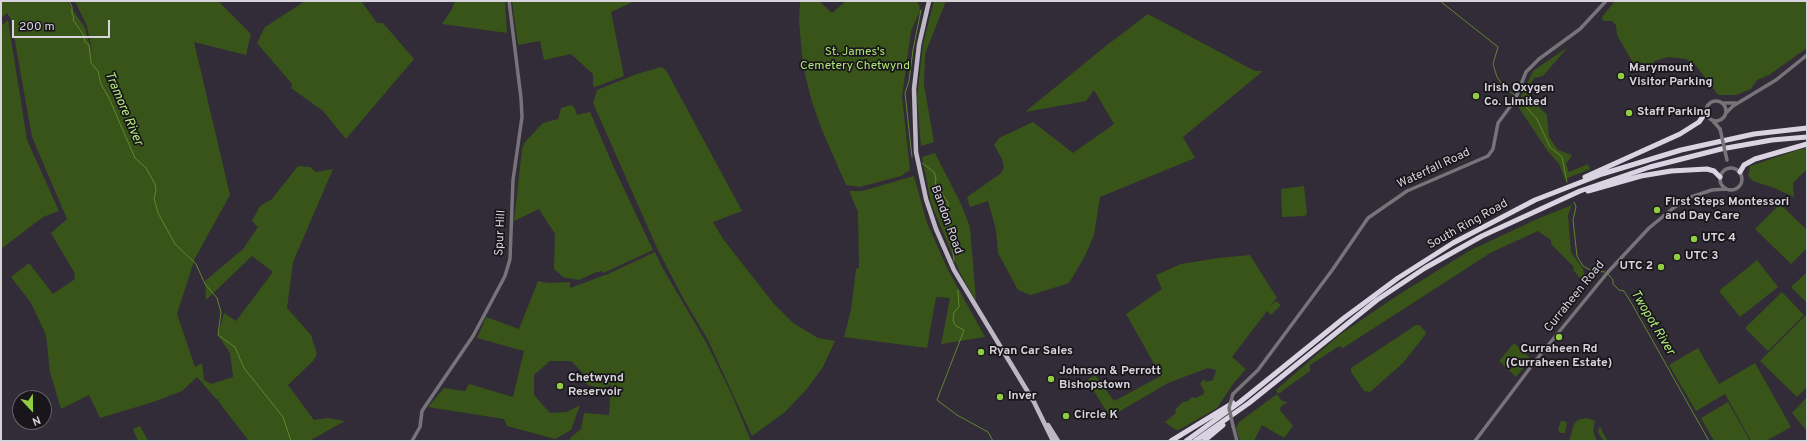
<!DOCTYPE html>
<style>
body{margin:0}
#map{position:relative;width:1808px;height:442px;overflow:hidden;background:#312c37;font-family:Overpass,sans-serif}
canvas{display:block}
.frame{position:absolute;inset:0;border:2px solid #d6d3da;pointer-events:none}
.north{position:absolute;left:12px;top:390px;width:40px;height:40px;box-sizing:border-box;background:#18161b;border:1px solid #646267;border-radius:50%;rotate:158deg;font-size:11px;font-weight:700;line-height:16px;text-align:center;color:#d6d3da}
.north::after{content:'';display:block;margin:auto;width:14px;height:18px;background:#90cd41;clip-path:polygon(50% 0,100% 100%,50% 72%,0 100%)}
.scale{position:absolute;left:12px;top:20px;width:98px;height:18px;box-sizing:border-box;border:2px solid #d6d3da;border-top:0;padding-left:5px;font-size:12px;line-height:14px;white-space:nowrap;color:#d6d3da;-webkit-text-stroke:3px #18161b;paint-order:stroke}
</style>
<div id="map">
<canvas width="1808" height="442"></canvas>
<div class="frame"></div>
<div class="north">N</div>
<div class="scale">200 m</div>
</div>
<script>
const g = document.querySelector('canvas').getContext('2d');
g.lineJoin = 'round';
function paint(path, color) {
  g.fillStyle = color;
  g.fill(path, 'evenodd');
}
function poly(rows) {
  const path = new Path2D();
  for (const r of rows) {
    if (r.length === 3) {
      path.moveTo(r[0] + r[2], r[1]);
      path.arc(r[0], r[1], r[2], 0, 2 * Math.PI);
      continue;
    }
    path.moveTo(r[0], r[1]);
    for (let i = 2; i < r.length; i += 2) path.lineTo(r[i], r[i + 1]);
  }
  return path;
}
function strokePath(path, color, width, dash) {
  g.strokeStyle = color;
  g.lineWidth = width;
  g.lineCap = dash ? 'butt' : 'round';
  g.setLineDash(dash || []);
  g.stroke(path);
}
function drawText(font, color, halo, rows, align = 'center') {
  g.font = font + ' Overpass,sans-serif';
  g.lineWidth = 3.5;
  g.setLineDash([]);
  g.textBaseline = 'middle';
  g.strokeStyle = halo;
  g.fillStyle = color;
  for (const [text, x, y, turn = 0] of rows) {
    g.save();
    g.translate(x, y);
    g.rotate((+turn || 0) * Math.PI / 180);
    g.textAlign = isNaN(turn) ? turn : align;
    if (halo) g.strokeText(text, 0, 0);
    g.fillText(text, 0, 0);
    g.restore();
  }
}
const green = poly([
 [1,1,67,1,85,28,93,56,87,26,75,1,218,1,251,34,246,55,194,42,230,195,195,258,177,314,195,367,202,363,204,380,211,384,233,377,230,353,218,335,224,313,236,321,273,272,252,256,206,300,205,281,243,249,258,227,252,221,260,206,272,199,298,166,310,167,316,172,333,169,293,262,287,308,311,335,317,354,313,361,288,385,314,420,328,418,345,421,309,441,249,441,218,401,220,398,217,400,197,377,182,391,153,402,100,418,89,395,61,409,50,372,46,335,31,303,11,277,29,263,53,294,75,279,74,272,51,233,67,219,32,137,11,19,7,13,1,18],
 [305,1,361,1,377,23,383,23,414,59,346,139,323,111,291,88,292,84,257,43,265,27],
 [455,1,505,1,507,33,442,24,452,9],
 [512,1,635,1,611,12,624,76,595,87,593,86,593,74,571,54,544,60,540,41,518,45],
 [800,1,819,1,832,13,846,1,915,1,919,4,920,11,911,31,902,97,910,170,901,176,860,187,846,185,822,130,812,102,803,66,799,21],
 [934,1,946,1,925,54,924,85,934,142,921,146,917,98,923,44],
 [1615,1,1807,1,1807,48,1769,75,1757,80,1751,89,1736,95,1718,95,1697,67,1686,59,1668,57,1655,61,1650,66,1643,63,1633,63,1617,35,1616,25,1612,21,1603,21,1602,17],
 [1148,14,1255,71,1263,71,1183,137,1195,158,1100,197,1094,235,1085,256,1069,283,1031,295,1018,290,998,253,996,230,988,201,970,207,967,197,1000,174,1004,168,1002,159,994,145,999,138,1033,122,1073,153,1114,124,1094,90,1086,101,1025,112,1107,45],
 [8,20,27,140,59,211,43,217,1,249,1,26],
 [1568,47,1543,76,1534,78,1529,87,1533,101,1547,115,1549,137,1558,150,1572,155,1566,164,1569,172,1588,164,1590,169,1565,179,1559,164,1547,150,1517,105,1533,71],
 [661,67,666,70,742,211,713,222,723,239,774,304,793,323,818,338,835,341,823,367,806,390,785,412,752,436,708,340,683,298,657,248,593,103,597,90,637,74],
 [571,105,574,107,577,115,590,112,615,170,653,250,603,273,602,271,594,273,579,280,563,277,554,269,555,234,539,209,514,221,522,149,525,142,543,123,558,119,561,108],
 [1807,148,1807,169,1793,183,1794,197,1774,188,1753,181,1748,176,1750,166,1801,149],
 [935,153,961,204,970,227,976,301,959,271,931,203,922,157],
 [914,176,927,223,948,270,985,337,941,344,950,298,936,297,927,348,844,337,851,310,856,269,859,268,858,212,849,191,862,191],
 [1304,186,1307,213,1305,216,1282,217,1281,189],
 [1780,204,1807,230,1807,248,1791,264,1755,229],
 [1572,205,1568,215,1571,252,1583,269,1588,287,1573,270,1574,267,1551,244,1551,240,1538,231,1492,252,1343,348,1339,346,1310,365,1310,371,1278,394,1276,390,1338,336,1395,297,1469,251,1537,219],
 [655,252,662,267,706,342,731,393,751,441,570,441,570,438,581,429,584,413,609,415,611,384,605,389,588,385,584,382,583,373,571,361,550,361,534,375,534,395,550,413,567,412,580,405,571,430,555,439,507,426,504,419,428,407,444,388,465,391,469,384,513,397,524,351,477,338,486,317,519,329,538,281,548,283,570,282,570,288,608,274],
 [1250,255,1277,298,1269,307,1276,301,1281,305,1271,315,1267,311,1232,357,1246,369,1233,384,1217,408,1179,430,1174,429,1165,422,1176,413,1175,410,1183,402,1188,401,1192,397,1196,398,1204,394,1204,390,1200,384,1204,379,1206,382,1213,380,1216,370,1208,368,1168,383,1110,417,1087,380,1095,375,1114,401,1161,376,1126,314,1162,289,1156,275,1181,264,1218,258],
 [1757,260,1778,287,1740,317,1719,291],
 [1807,272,1807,303,1791,287],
 [1782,292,1804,315,1768,351,1745,328],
 [1807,314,1807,387,1797,397,1760,361],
 [1416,325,1419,325,1426,332,1425,335,1403,363,1370,392,1364,391,1351,372,1351,368],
 [1514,343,1531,359,1516,377,1499,361],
 [1698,348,1719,384,1755,363,1791,427,1766,441,1751,441,1725,394,1696,411,1669,365],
 [1277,394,1282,401,1288,402,1281,406,1280,410,1293,426,1284,438,1262,425,1254,441,1240,441,1236,428,1239,422],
 [1807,397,1807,431,1792,413],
 [1728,402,1750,441,1714,441,1701,418],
 [1587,418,1595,421,1593,431,1597,441,1569,441,1574,424,1578,420],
 [1561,421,1564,421,1567,423,1565,433,1560,433,1558,429],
 [140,426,148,441,138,441,133,429],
 [1600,426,1604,435,1608,441,1604,441,1599,434,1598,431]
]);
const stream = poly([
 [69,1,72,7,72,14,74,17,73,20,83,34,85,42,89,45,91,63,98,71,101,84,109,98,135,158,146,168,155,184,156,191,154,198,158,213,175,244,196,264,205,284,217,298,221,312,218,335,235,347,244,368,283,417,291,441],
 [1440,1,1498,47,1493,64,1497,77,1505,88,1516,96],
 [1518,98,1537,119,1550,147,1562,157,1567,182],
 [912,157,905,93,909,81,913,50,921,10],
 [922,163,934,172,936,179,935,183,948,203,954,261],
 [1574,202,1576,207,1573,220,1577,256,1583,266,1592,271,1605,272],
 [1608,274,1613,280,1613,284,1619,290,1624,291,1632,304,1709,441],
 [958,290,959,307,954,312,953,321,956,326,964,330,937,400,957,415,988,432,993,441]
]);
const minor = poly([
 [1716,111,10],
 [1722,103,1736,103],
 [1726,113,1733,106,1776,80,1807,55],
 [1713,121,1720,129],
 [1731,179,11],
 [1233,394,1258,370,1333,269,1368,218,1407,191,1488,156,1493,149,1498,123,1515,100,1526,72,1539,59,1580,29,1606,1],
 [1233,426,1237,441],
 [412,441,420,427,422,411,426,405,473,336,505,276,510,259,513,180,522,117,521,98,509,1],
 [1475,441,1536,360,1608,272,1649,228,1672,209,1688,198,1712,190,1726,189]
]);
const major = poly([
 [929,1,919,45,914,89,916,152,926,199,936,229,954,270,1034,402,1053,441],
 [1048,425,1058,441]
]);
const highway = poly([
 [1740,172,1744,165,1755,159,1807,144],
 [1585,177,1680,134,1699,122,1706,112],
 [1588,191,1641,176,1671,171,1707,169,1714,171,1720,177],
 [1171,441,1233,403],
 [1186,441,1240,402,1344,318,1398,278,1453,243,1535,200,1602,174,1681,150,1754,134,1807,128],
 [1195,441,1249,403,1377,300,1425,268,1482,236,1580,191,1650,167,1721,149,1772,140,1807,137],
 [1204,441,1223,425]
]);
const minorBridge = poly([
 [1720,129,1727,160],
 [1233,394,1229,408,1233,426]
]);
const markers = [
 [1621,76,4,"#90cd41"],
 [1476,96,4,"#90cd41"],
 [1629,113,4,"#90cd41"],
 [1657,210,4,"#90cd41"],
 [1694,239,4,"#90cd41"],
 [1677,257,4,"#90cd41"],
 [1661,267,4,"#90cd41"],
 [1559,337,4,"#90cd41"],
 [981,352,4,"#90cd41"],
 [1051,379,4,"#90cd41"],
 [560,386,4,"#90cd41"],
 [1000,397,4,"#90cd41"],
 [1066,416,4,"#90cd41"]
];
const parkNames = [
 ["St. James's",855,53],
 ["Cemetery Chetwynd",855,67]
];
const poiNames = [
 ["Marymount",1629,69],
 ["Visitor Parking",1629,83],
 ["Irish Oxygen",1484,89],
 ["Co. Limited",1484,103],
 ["Staff Parking",1637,113],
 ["First Steps Montessori",1665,203],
 ["and Day Care",1665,217],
 ["UTC 4",1702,239],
 ["UTC 3",1685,257],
 ["UTC 2",1653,267,"right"],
 ["Curraheen Rd",1559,350,"center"],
 ["(Curraheen Estate)",1559,364,"center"],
 ["Ryan Car Sales",989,352],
 ["Johnson & Perrott",1059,372],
 ["Bishopstown",1059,386],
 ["Chetwynd",568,379],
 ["Reservoir",568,393],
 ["Inver",1008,397],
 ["Circle K",1074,416]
];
const streetNames = [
 ["Waterfall Road",1434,169,-25],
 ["Bandon Road",946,220,70],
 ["South Ring Road",1468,225,-29],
 ["Spur Hill",501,233,-87],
 ["Curraheen Road",1575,297,-51]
];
const waterNames = [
 ["Tramore River",123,109,67],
 ["Twopot River",1652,323,59]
];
paint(green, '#395418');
strokePath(stream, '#60872f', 1);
strokePath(minor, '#767379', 3.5);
strokePath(major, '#beb8c4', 4.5);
strokePath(highway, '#dad3e2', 5);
strokePath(minorBridge, '#767379', 3.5);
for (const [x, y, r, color] of markers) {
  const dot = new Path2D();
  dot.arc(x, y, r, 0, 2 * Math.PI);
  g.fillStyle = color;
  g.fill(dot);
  strokePath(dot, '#18161b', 1.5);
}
drawText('12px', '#ade471', '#18161b', parkNames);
drawText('bold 12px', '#d6d3da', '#18161b', poiNames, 'left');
drawText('12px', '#d6d3da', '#18161b', streetNames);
drawText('italic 13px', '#b4ec79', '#18161b', waterNames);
</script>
